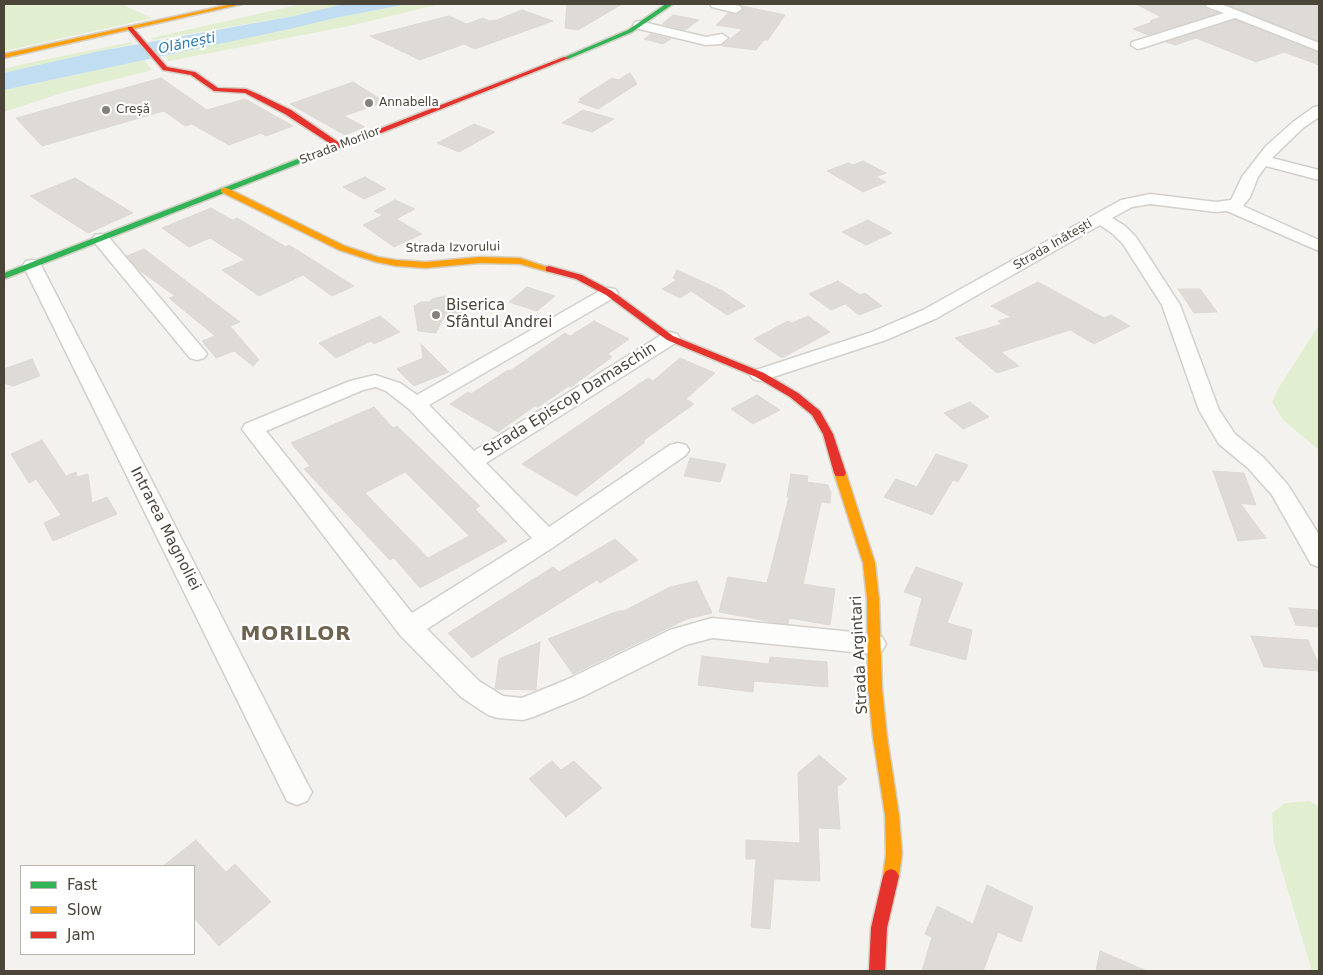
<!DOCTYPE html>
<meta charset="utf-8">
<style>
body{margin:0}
#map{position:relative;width:1323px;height:975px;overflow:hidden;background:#f4f2ee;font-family:"DejaVu Sans",sans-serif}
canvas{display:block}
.frame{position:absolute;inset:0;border:5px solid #4b4439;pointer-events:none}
.legend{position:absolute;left:20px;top:865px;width:175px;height:90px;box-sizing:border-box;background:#fff;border:1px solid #b7b4b0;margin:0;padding:6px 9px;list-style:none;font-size:15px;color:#4b4439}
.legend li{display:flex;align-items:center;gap:10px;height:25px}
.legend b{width:25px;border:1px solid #b7b4b0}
</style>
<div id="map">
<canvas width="1323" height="975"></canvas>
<div class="frame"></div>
<ul class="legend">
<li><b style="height:6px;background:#30b455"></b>Fast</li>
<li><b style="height:6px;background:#ff9f0a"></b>Slow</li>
<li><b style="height:6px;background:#e5322d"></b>Jam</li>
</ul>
</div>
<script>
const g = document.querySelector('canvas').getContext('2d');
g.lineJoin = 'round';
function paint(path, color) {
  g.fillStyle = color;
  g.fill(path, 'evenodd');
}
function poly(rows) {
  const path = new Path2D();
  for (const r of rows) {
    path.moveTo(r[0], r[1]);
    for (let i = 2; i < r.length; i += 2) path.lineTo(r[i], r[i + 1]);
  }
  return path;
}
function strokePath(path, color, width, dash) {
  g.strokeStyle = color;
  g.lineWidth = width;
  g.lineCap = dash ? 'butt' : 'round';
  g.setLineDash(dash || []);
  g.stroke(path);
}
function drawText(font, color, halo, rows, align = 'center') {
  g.font = font + ' "DejaVu Sans",sans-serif';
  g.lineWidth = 4.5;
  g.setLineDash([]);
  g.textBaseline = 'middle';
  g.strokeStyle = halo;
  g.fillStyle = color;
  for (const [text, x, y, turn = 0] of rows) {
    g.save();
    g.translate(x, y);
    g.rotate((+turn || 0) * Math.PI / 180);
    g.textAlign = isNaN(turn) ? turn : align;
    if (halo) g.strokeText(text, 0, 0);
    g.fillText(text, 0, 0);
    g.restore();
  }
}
const green = poly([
 [4,4,121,4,152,18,4,51],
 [302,4,344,4,294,16,153,40,151,38],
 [408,4,440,4,349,26,169,61,165,56,335,18],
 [131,42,133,44,4,73,4,69,19,65],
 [144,60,152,70,62,93,4,112,4,90],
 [1319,325,1319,450,1283,420,1272,402,1278,389],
 [1310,801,1319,807,1319,971,1312,971,1274,844,1272,813,1285,803]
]);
const water = poly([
 [344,4,408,4,335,18,294,28,4,90,4,73,21,69,100,51,294,16]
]);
const building = poly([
 [567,4,622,4,578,30,565,28,567,4],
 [1136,4,1203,4,1206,9,1218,13,1148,35,1133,29,1152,22,1150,21,1161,17,1136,4],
 [1225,4,1319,4,1319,41,1225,4],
 [742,6,785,15,768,40,764,40,756,50,722,46,742,29,716,25,728,13,736,15,743,11,742,6],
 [522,10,553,21,475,49,464,44,420,60,370,36,449,16,467,24,483,18,489,21,497,20,522,10],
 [673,15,699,20,685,30,662,24,673,15],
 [1235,20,1319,53,1319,65,1284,52,1256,62,1196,38,1175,45,1166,42,1235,20],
 [651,34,671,39,663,44,644,39,651,34],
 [630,73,637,84,598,109,578,102,582,100,579,99,612,78,618,80,630,73],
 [161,78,207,110,245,99,293,126,266,136,261,133,229,145,192,124,185,126,164,111,42,146,16,118,161,78],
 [353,82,385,102,344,116,365,127,345,135,290,104,353,82],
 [583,110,614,119,592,132,562,123,583,110],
 [474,124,495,132,459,152,437,143,474,124],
 [863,161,886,173,876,177,886,182,863,192,827,171,848,163,853,165,863,161],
 [365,177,386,189,364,199,343,187,365,177],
 [75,178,133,213,88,233,30,196,75,178],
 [395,200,415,209,396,219,422,234,394,247,363,225,383,215,374,211,395,200],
 [211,208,232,220,237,218,286,247,289,245,354,286,332,296,303,275,259,296,222,270,245,260,210,238,189,247,162,228,211,208],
 [868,220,892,233,866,245,842,232,868,220],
 [144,249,240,322,230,326,259,360,253,366,234,351,216,358,202,341,215,336,169,298,175,296,139,270,127,256,144,249],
 [677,270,721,290,745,306,727,315,691,291,680,298,662,289,677,280,673,278,677,270],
 [838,281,860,295,865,293,882,306,859,315,845,304,831,310,809,294,838,281],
 [1038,282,1104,318,1111,315,1130,326,1094,344,1070,330,1001,352,1019,366,997,373,955,338,1002,324,998,321,1011,317,991,306,1038,282],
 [527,287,555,296,537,311,509,302,527,287],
 [1178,289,1200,289,1217,312,1194,313,1178,289],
 [445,296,462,312,443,319,436,333,418,331,414,306,421,302,430,302,432,299,445,296],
 [380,316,400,332,374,344,371,341,336,358,319,343,380,316],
 [808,316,830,332,782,358,754,339,788,321,792,323,808,316],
 [594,321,629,339,608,354,612,357,571,387,569,386,538,407,535,406,498,432,450,404,468,392,471,394,508,370,510,371,565,333,570,336,594,321],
 [421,344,449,372,414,386,397,369,423,358,421,344],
 [680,358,715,373,686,399,694,404,644,440,644,443,576,496,522,464,648,378,653,381,680,358],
 [32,359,40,376,13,386,4,383,4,369,32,359],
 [757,395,780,410,753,424,731,409,757,395],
 [970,402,989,417,963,429,944,413,970,402],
 [374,407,393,428,397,426,480,506,475,509,507,541,420,588,394,558,390,560,304,469,310,466,291,443,374,407],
 [405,472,469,536,428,558,365,493,405,472],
 [42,440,66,476,76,472,77,477,88,474,92,503,107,497,117,514,53,541,44,523,61,515,36,479,29,483,11,454,42,440],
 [936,454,968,465,958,482,953,480,932,515,884,497,896,479,917,487,936,454],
 [690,458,726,464,720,482,684,476,690,458],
 [1213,471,1244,473,1256,505,1240,503,1266,538,1238,541,1213,471],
 [791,474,808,476,807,482,828,485,831,493,830,503,821,502,803,584,835,589,830,625,789,618,788,624,778,623,719,612,728,577,767,583,789,497,787,497,791,474],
 [615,539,638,560,600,583,597,580,472,658,448,633,553,567,559,572,615,539],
 [916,567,963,583,947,623,972,630,966,660,910,645,922,598,904,592,916,567],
 [697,581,712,613,687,619,573,674,548,639,618,611,624,611,670,587,697,581],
 [1289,608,1319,610,1319,627,1296,625,1289,608],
 [1251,636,1308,640,1319,665,1319,671,1264,667,1251,636],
 [540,642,536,690,495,689,499,659,540,642],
 [702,656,769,664,770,657,827,662,828,687,754,681,753,692,698,685,702,656],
 [819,755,847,779,837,787,840,829,818,828,820,881,774,879,770,929,751,927,756,859,746,859,746,840,800,843,798,773,819,755],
 [552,761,561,770,574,761,602,788,566,817,529,779,552,761],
 [196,840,226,872,235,864,271,902,219,946,194,918,194,866,163,866,196,840],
 [987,885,1033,907,1021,942,998,932,983,971,922,971,932,937,925,934,937,906,973,924,987,885],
 [1100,951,1147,971,1096,971,1100,951]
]);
const street = poly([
 [710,4,730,4,740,6,742,9,736,13,712,7,710,4],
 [1205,4,1221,4,1319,43,1319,51,1235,18,1142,48,1137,49,1131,45,1132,42,1224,13,1207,7,1205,4],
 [639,21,706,37,722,34,728,38,721,44,706,45,635,28,633,25,635,22,639,21],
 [1319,106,1319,117,1303,128,1272,158,1319,170,1319,180,1266,166,1258,177,1250,197,1243,206,1319,240,1319,251,1227,211,1216,212,1150,204,1132,207,1112,218,1125,226,1136,237,1180,305,1219,410,1235,434,1264,458,1288,485,1318,533,1319,567,1311,564,1272,495,1248,468,1219,444,1199,410,1162,305,1123,244,1113,234,1100,225,937,318,886,340,767,379,760,381,753,379,750,375,753,371,872,332,923,310,1121,200,1150,194,1216,202,1231,200,1242,177,1266,146,1293,122,1314,107,1319,106],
 [101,234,107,235,204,350,207,354,204,358,197,360,190,358,95,243,92,239,95,235,101,234],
 [32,260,38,261,41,265,307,783,312,792,307,801,297,805,287,801,23,265,26,261,32,260],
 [609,288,615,289,618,293,615,297,429,405,474,451,663,334,670,332,677,334,680,338,677,342,486,463,549,527,670,445,678,443,686,445,689,450,686,455,555,546,427,629,479,681,503,696,522,698,566,680,670,630,712,618,873,634,882,637,886,644,882,651,873,654,712,638,686,645,584,696,533,717,523,720,498,718,488,715,461,697,400,635,242,429,245,424,350,381,375,375,400,383,417,395,603,289,609,288],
 [376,387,386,391,409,409,532,538,412,613,266,431,363,390,376,387]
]);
const fast = poly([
 [666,4,673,4,632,32,568,59,563,58,628,30,666,4],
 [365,133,372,135,4,279,4,273,365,133]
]);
const slow = poly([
 [232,4,242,4,4,58,4,54,232,4],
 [221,188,227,188,345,246,378,257,396,260,426,262,480,257,520,258,553,269,549,272,520,264,480,263,426,268,396,266,376,262,339,250,221,192,221,188],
 [840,469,846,473,875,563,879,599,882,688,887,737,899,815,902,854,899,876,896,881,891,883,886,881,883,876,886,854,885,815,873,737,868,688,867,599,863,563,834,473,840,469]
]);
const jam = poly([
 [128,27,132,27,167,67,195,72,218,88,246,89,260,95,291,110,344,146,337,148,285,114,245,93,214,91,191,75,163,70,128,29,128,27],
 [564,57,569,58,371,137,364,135,564,57],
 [549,266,582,275,612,291,673,336,764,373,798,393,820,411,833,434,846,473,844,476,836,476,834,473,823,434,812,415,790,397,756,377,667,340,606,295,576,279,546,271,546,267,549,266],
 [891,869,896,871,899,876,887,928,885,971,869,971,871,928,883,876,886,871,891,869]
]);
const markers = [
 [369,103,5,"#868178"],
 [106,110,5,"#868178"],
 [436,315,5,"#868178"]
];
const farPoinames = [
 ["Annabella",379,103],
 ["Creșă",116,110]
];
const farStreetnames = [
 ["Strada Morilor",340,146,-21],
 ["Strada Inătești",1053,245,-30],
 ["Strada Izvorului",453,248,-1]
];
const farWaternames = [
 ["Olănești",187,44,-12]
];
const poiNames = [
 ["Biserica",446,306],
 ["Sfântul Andrei",446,323]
];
const streetNames = [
 ["Strada Episcop Damaschin",570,400,-32],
 ["Intrarea Magnoliei",165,529,63],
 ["Strada Argintari",860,655,-93]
];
const districtNames = [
 ["MORILOR",296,635]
];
paint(green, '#e1eecf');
paint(water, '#c0ddf1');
paint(building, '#dedbd6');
strokePath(building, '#dcd9d4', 1);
strokePath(street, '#d2d0cb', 3);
strokePath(fast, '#d3cfc5', 3);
strokePath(slow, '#d3cfc5', 3);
strokePath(jam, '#d3cfc5', 3);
paint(street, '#fdfdfc');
paint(fast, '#30b455');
paint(slow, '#ff9f0a');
paint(jam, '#e5322d');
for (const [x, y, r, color] of markers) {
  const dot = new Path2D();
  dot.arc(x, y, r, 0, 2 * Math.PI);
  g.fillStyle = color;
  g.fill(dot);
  strokePath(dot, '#fff', 2);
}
drawText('12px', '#4b4439', '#fff', farPoinames, 'left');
drawText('12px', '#4b4439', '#fff', farStreetnames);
drawText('italic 14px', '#2e7ab2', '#fff', farWaternames);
drawText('15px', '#4b4439', '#fff', poiNames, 'left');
drawText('15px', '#4b4439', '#fff', streetNames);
g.letterSpacing = '1px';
drawText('bold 20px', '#6e6250', '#fff', districtNames);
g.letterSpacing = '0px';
</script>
